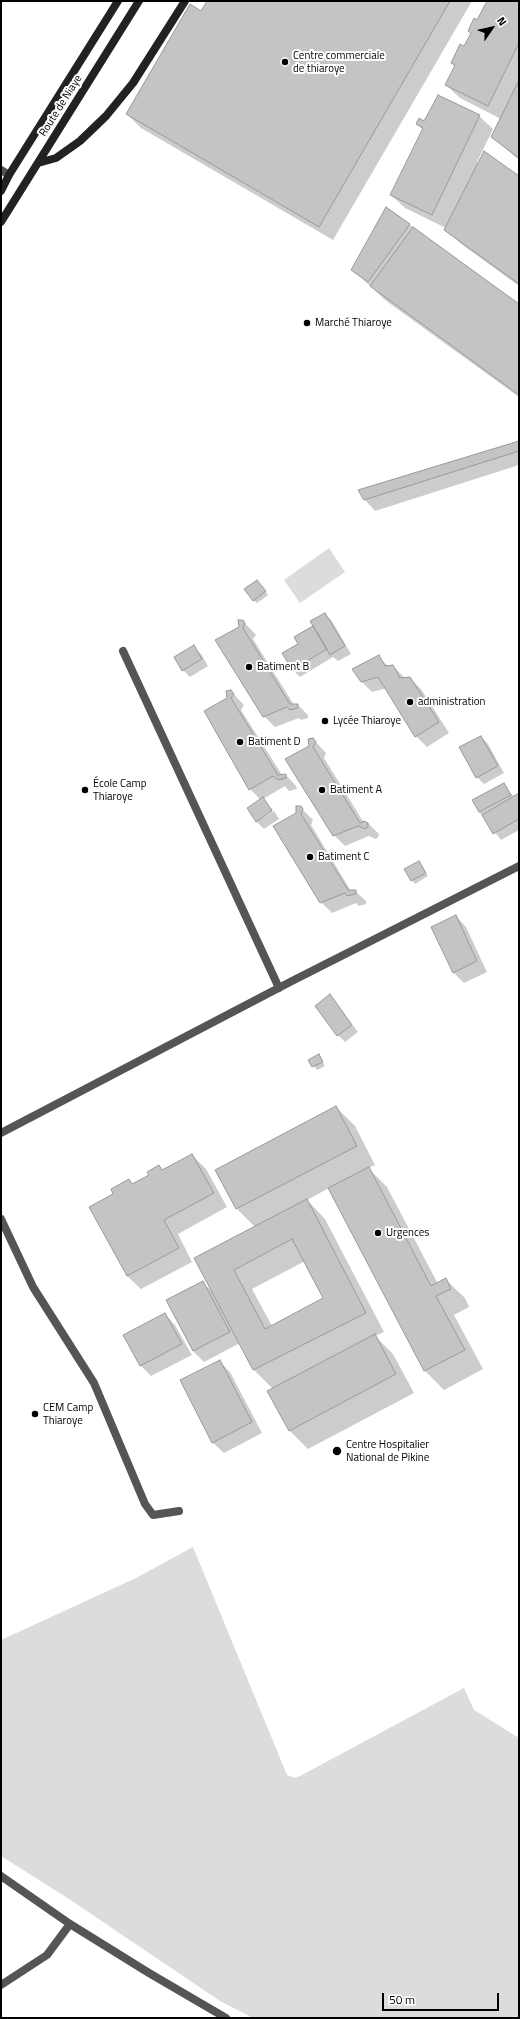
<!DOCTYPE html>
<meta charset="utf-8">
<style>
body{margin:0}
#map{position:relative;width:520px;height:2019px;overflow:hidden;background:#fff;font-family:"Titillium Web",sans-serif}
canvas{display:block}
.frame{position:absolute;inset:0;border:2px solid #000;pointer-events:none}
.north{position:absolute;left:472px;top:8px;width:40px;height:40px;-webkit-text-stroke:3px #fff;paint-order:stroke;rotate:56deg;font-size:11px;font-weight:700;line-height:16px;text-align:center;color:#000}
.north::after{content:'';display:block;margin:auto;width:14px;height:18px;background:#000;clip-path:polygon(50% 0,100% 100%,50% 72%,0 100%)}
.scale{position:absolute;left:382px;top:1993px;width:117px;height:18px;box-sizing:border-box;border:2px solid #000;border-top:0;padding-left:5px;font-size:12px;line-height:14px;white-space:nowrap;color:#000;-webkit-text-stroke:3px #fff;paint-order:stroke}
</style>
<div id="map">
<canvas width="520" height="2019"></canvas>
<div class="frame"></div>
<div class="north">N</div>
<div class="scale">50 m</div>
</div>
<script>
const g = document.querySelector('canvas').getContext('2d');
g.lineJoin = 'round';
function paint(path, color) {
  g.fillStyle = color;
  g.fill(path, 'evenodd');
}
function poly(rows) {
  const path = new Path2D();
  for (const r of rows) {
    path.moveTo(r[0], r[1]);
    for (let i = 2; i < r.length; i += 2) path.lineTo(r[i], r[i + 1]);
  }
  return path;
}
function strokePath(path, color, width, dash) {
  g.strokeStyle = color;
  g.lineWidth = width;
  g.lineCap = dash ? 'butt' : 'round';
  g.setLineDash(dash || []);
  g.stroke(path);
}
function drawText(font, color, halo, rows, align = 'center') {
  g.font = font + ' "Titillium Web",sans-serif';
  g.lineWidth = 4;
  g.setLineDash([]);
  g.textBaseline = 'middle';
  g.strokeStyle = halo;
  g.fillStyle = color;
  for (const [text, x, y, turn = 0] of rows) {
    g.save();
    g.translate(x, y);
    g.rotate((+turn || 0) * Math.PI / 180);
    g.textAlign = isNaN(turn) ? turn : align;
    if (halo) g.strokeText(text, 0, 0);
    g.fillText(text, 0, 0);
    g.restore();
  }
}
const green = poly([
 [329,548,345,572,300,603,284,580],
 [193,1547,287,1775,295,1778,300,1776,464,1688,474,1710,519,1738,519,2018,253,2018,220,2001,69,1899,1,1856,1,1640,136,1578]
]);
const shadow = poly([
 [208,1,472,1,333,240,141,128,127,114],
 [488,1,519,1,519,160,492,137,501,119,460,98,446,85,455,66,452,63,464,48],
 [479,116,493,129,477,162,519,178,519,286,460,243,446,228,405,208,391,195,423,130,417,124],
 [387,208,519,305,519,397,385,300,353,270],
 [519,442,519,465,375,511,365,500,360,491],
 [260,584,268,595,257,603,253,600],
 [325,614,332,621,351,654,338,661,333,657,300,677,293,670,284,654,299,644],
 [243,621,256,635,253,639,294,705,298,705,308,715,308,718,301,720,299,718,275,727,264,716,240,628],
 [194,647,201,654,208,666,190,677,183,670],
 [379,657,389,667,393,666,405,678,410,678,421,689,449,733,427,747,416,736,387,688,372,692,361,681],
 [231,691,244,705,241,710,282,775,286,775,296,786,297,789,289,791,285,786,263,799,273,810,257,822,248,808,261,800,250,789,228,698],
 [481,737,488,744,504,773,484,784,477,777],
 [313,739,326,753,324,758,364,823,368,823,379,834,378,837,376,839,369,836,345,846,334,835,310,746],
 [504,785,514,797,519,795,519,830,501,840,479,812],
 [300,807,313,820,311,825,351,891,355,891,366,901,366,904,359,906,356,903,332,913,321,902,297,814],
 [274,811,279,819,264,829,257,822],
 [418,862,428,876,415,884,405,870],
 [456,916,466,927,487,972,464,983,453,972],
 [330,996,358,1032,345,1042,338,1035],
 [319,1056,325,1066,317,1070,310,1060],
 [336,1107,355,1126,375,1165,368,1168,387,1187,438,1284,446,1280,465,1298,469,1307,454,1315,483,1369,444,1390,425,1371,329,1188,307,1200,325,1219,384,1332,375,1336,393,1354,414,1393,308,1449,289,1430,273,1389,254,1370,240,1343,204,1362,193,1351,167,1300,202,1282,212,1291,255,1227,236,1208],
 [305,1261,325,1299,272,1326,252,1289],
 [192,1155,206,1169,227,1207,178,1234,192,1262,141,1289,127,1276,114,1194,129,1181,133,1185,150,1176,159,1166,163,1170],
 [165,1314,175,1325,192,1355,151,1376,141,1366,124,1336],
 [219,1361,230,1372,262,1433,224,1453,213,1443,181,1381]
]);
const building = poly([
 [207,1,450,1,319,227,126,114,190,4,201,11,207,1],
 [487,1,519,1,519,43,488,106,445,85,455,65,451,63,460,44,464,46,471,33,468,31,474,18,477,20,487,1],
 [519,80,519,158,491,137,519,80],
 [438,95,480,115,432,215,390,195,423,128,416,124,419,118,424,121,438,95],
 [484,151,519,176,519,284,444,230,484,151],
 [386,207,410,224,368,282,351,270,386,207],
 [413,227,519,304,519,395,370,286,413,227],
 [519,441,519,451,364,500,358,490,519,441],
 [257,580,266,591,253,601,244,589,257,580],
 [325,613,345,646,330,655,310,621,325,613],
 [238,620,243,620,245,623,243,628,290,704,298,704,298,708,290,710,287,707,263,717,215,640,239,627,238,620],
 [313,626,327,649,292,670,282,653,298,644,294,637,313,626],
 [194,645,202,659,182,671,174,657,194,645],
 [379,655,385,666,393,665,400,678,410,677,439,722,415,737,378,677,361,682,352,669,379,655],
 [231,690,234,694,231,698,278,775,286,774,286,778,278,780,273,776,249,790,204,711,227,698,226,691,231,690],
 [481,736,498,766,476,778,459,747,481,736],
 [313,738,316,742,313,747,360,823,364,821,368,823,368,827,365,829,358,826,333,836,285,759,309,746,308,739,313,738],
 [504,783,511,795,479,812,472,800,504,783],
 [519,793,519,819,493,834,482,815,519,793],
 [263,797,272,811,256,822,247,808,263,797],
 [296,806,301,806,303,809,301,814,348,890,356,890,356,894,347,896,345,893,320,903,273,826,296,813,296,806],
 [419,861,426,873,411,881,404,869,419,861],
 [456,915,477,961,453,973,431,927,456,915],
 [330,994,352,1025,337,1036,315,1006,330,994],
 [319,1054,323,1062,312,1067,308,1060,319,1054],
 [336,1106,357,1146,236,1209,215,1170,336,1106],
 [192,1154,214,1193,164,1220,179,1248,127,1276,89,1207,113,1194,111,1189,129,1179,132,1184,149,1175,147,1172,159,1165,162,1170,192,1154],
 [369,1167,431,1286,446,1278,451,1289,436,1296,465,1350,424,1371,328,1188,369,1167],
 [307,1199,366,1313,253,1370,194,1258,307,1199],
 [292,1239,323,1298,265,1329,234,1270,292,1239],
 [203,1281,230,1332,193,1351,166,1300,203,1281],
 [165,1313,182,1344,140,1366,123,1335,165,1313],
 [375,1334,396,1374,289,1431,267,1391,375,1334],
 [220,1360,252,1422,212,1443,180,1380,220,1360]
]);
const street = poly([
 [1,170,9,175],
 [123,651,279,988],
 [1,1133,292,981,519,866],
 [1,1219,33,1287,94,1383,145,1504,153,1515,179,1511],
 [1,1876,70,1924,149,1973,226,2018],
 [1,1985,47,1955,70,1924]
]);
const secondary = poly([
 [38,163,56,158,80,141,106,116,133,83,185,1],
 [1,191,9,175,118,1],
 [1,222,139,1]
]);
const markers = [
 [285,62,4,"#000"],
 [307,323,4,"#000"],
 [249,667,4,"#000"],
 [410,702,4,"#000"],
 [325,721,4,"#000"],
 [240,742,4,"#000"],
 [85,790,4,"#000"],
 [322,790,4,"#000"],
 [310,857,4,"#000"],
 [378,1233,4,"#000"],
 [35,1414,4,"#000"],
 [337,1451,5,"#000"]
];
const poiNames = [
 ["Centre commerciale",293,56],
 ["de thiaroye",293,69],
 ["Marché Thiaroye",315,323],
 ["Batiment B",257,667],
 ["administration",418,702],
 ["Lycée Thiaroye",333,721],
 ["Batiment D",248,742],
 ["École Camp",93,784],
 ["Thiaroye",93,797],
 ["Batiment A",330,790],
 ["Batiment C",318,857],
 ["Urgences",386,1233],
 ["CEM Camp",43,1408],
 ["Thiaroye",43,1421],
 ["Centre Hospitalier",346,1445],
 ["National de Pikine",346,1458]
];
const streetNames = [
 ["Route de Niaye",61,106,-58]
];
paint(green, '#dcdcdc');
paint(shadow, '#0003');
paint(building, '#c4c4c4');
strokePath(building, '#999', 1);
strokePath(street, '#555', 8);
strokePath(secondary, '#222', 8);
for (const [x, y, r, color] of markers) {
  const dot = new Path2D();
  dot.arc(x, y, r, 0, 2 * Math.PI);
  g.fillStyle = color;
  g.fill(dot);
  strokePath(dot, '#fff', 1.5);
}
drawText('11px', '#000', '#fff', poiNames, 'left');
drawText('11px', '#000', '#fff', streetNames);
</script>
